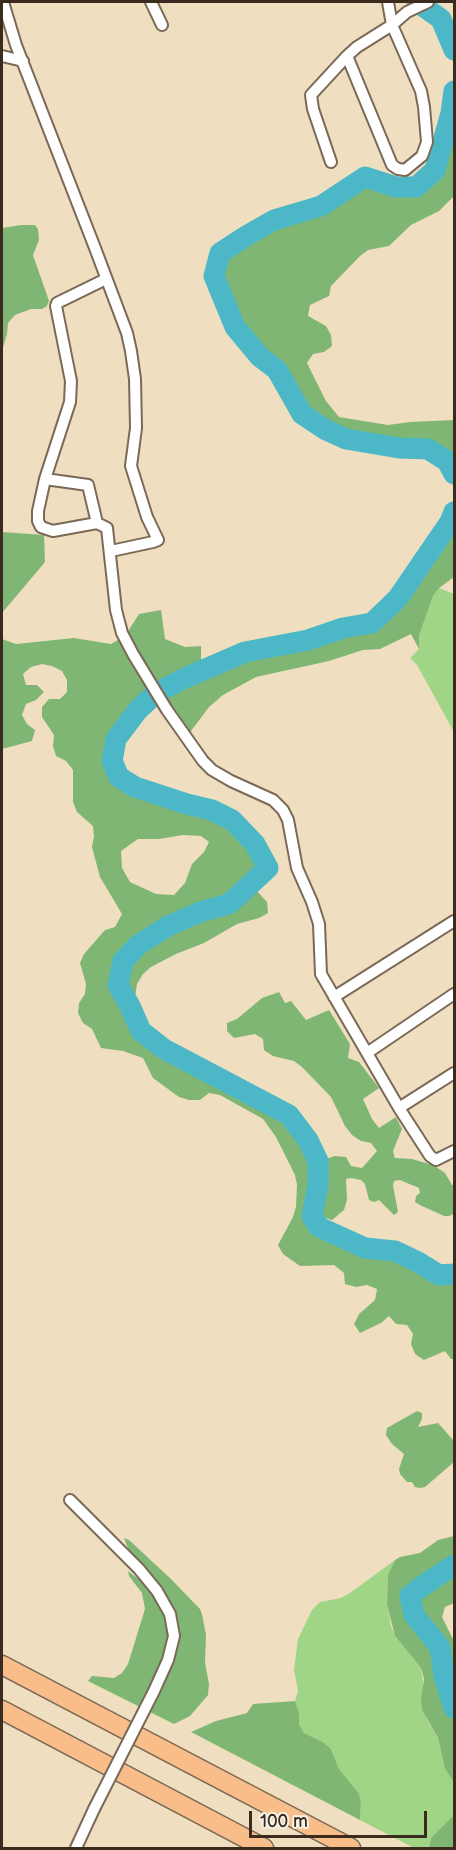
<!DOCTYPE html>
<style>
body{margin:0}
#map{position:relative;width:456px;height:1850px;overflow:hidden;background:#f0dec0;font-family:"Balsamiq Sans",sans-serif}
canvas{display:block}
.frame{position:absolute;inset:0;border:3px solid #3b2a1e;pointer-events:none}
.scale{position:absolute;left:249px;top:1811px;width:178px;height:27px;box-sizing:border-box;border:3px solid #3b2a1e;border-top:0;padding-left:8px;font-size:18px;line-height:21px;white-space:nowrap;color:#3b2a1e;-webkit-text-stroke:4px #f7f3e8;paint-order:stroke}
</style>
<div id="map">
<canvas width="456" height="1850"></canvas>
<div class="frame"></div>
<div class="scale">100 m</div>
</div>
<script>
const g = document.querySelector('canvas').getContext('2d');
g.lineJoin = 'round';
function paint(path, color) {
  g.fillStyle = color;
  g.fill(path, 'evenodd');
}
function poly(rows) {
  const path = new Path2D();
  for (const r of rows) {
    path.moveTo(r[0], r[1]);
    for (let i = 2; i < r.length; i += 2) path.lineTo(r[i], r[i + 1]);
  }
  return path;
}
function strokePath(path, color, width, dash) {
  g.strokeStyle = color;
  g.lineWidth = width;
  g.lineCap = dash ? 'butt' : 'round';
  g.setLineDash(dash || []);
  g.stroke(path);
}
const green = poly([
 [439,588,454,594,454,732,417,665,410,658,419,649,419,636,433,596],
 [395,1560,388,1574,387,1605,391,1626,395,1636,421,1668,424,1689,421,1699,427,1720,438,1738,445,1769,454,1783,454,1817,431,1838,429,1848,414,1848,360,1820,361,1804,339,1769,331,1749,323,1742,304,1733,299,1724,299,1713,295,1701,298,1691,294,1670,298,1639,312,1610,320,1602,341,1598,350,1593]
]);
const forest = poly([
 [454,119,454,196,439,211,411,225,389,246,368,250,360,256,331,286,329,296,310,305,308,316,326,326,331,335,332,346,324,352,313,354,307,363,326,401,339,417,388,425,410,422,454,420,454,464,451,457,429,445,399,443,347,435,328,426,305,411,280,367,264,354,239,324,218,276,224,256,249,239,276,224,323,210,366,182,395,192,418,191,439,172],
 [21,225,35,225,38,229,39,240,33,255,49,301,47,306,42,309,31,309,15,315,8,323,7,334,2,351,2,228],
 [454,524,454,577,439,588,433,596,419,636,419,649,411,634,380,649,363,650,329,661,256,677,223,695,209,707,188,735,159,697,187,682,246,657,309,644,344,633,374,627,401,601],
 [2,532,44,535,45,562,2,613],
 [161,610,165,639,185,647,201,646,201,663,153,689,135,707,112,737,107,762,115,780,133,791,186,808,211,814,229,824,252,847,263,867,226,900,198,908,166,922,136,941,119,959,113,986,126,1008,138,1034,162,1052,286,1119,305,1142,314,1162,313,1184,307,1217,316,1230,364,1252,394,1255,416,1265,438,1279,454,1278,454,1359,451,1359,445,1351,424,1360,415,1354,411,1344,413,1334,407,1325,396,1324,389,1316,381,1323,360,1333,354,1324,359,1314,375,1300,377,1289,367,1285,356,1287,345,1284,344,1273,334,1265,300,1266,283,1254,278,1245,293,1217,296,1207,297,1185,295,1175,276,1137,263,1119,220,1095,209,1093,200,1100,189,1100,179,1097,153,1078,143,1058,123,1051,101,1048,92,1029,83,1023,78,1013,79,1003,85,994,86,984,80,963,84,954,105,930,115,927,122,914,100,877,92,847,94,836,93,826,77,812,73,802,73,770,66,761,56,756,53,746,54,735,42,717,42,707,49,699,60,699,67,692,67,680,62,671,52,666,42,664,31,667,23,674,26,685,37,685,44,692,36,700,26,704,22,715,27,724,35,730,32,741,2,749,2,639,16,644,74,638,111,644,125,636,139,614],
 [183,835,201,836,209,842,204,852,192,864,185,883,174,895,156,894,130,882,122,868,121,851,138,839,159,839],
 [257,885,256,890,267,902,268,913,259,918,237,924,204,943,176,954,151,967,143,974,137,984,134,1004,122,984,127,963,141,948,170,930,201,917,231,908],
 [279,992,285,1003,291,1001,306,1020,329,1010,350,1044,348,1058,359,1062,379,1088,363,1099,372,1119,379,1128,396,1117,402,1129,393,1151,395,1158,412,1159,433,1165,445,1173,452,1185,454,1185,453,1214,449,1216,444,1216,420,1205,415,1202,416,1196,420,1193,419,1188,400,1180,394,1181,393,1186,398,1212,394,1215,379,1200,374,1202,369,1200,365,1184,361,1180,351,1178,346,1179,347,1200,344,1210,332,1220,316,1215,322,1185,322,1160,335,1156,346,1157,351,1166,362,1168,377,1151,371,1143,361,1141,352,1135,345,1126,331,1097,302,1067,294,1061,273,1056,264,1050,263,1039,255,1034,234,1038,227,1031,227,1023,237,1019,262,998],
 [417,1411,422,1413,422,1419,418,1427,438,1423,454,1441,454,1462,425,1487,420,1488,415,1487,412,1482,407,1482,400,1474,399,1469,404,1454,392,1444,386,1435,387,1428],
 [454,1536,454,1560,418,1583,405,1595,410,1617,435,1649,440,1677,454,1721,454,1783,445,1769,438,1738,422,1710,421,1699,424,1679,421,1668,395,1636,387,1605,388,1574,395,1560,400,1557,420,1553,438,1540],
 [124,1538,129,1540,171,1579,200,1609,202,1614,206,1635,205,1663,209,1684,208,1695,190,1716,174,1724,88,1681,92,1676,114,1678,122,1673,128,1664,145,1609,142,1593,129,1576,128,1571,169,1602,156,1579,130,1553],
 [454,1570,454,1603,445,1607,442,1617,454,1641,454,1695,449,1675,444,1645,418,1613,415,1598],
 [295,1701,299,1713,299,1724,304,1733,323,1742,331,1749,339,1769,359,1794,361,1804,360,1820,191,1732,216,1721,247,1713,253,1704],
 [454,1815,454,1848,429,1848,431,1838]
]);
const river = poly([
 [417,2,441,19,454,50],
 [454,91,451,113,435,170,416,187,396,187,365,177,321,206,274,220,246,236,220,253,214,276,235,327,260,357,277,370,302,414,326,430,346,439,399,448,428,449,447,461,454,474],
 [454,512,450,522,398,598,372,623,343,628,308,640,245,652,185,678,156,693,138,710,116,739,112,761,119,777,135,787,187,804,212,810,232,820,255,844,268,868,229,904,200,912,168,926,138,945,123,961,118,985,130,1006,141,1031,164,1049,289,1115,308,1140,318,1161,318,1185,312,1216,319,1227,365,1248,395,1251,418,1262,439,1275,454,1274],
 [454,1565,421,1587,410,1596,414,1615,440,1647,444,1676,454,1708]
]);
const street = poly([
 [3,2,16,45,95,248,127,333,131,351,135,379,136,428,131,466,147,517,158,540,153,542,111,551],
 [151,2,162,25],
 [388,2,392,25,421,91,424,107,427,142,422,156,405,170,398,169,392,165,347,56,357,47,392,25,407,12,428,2],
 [2,56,23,61],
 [331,162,313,109,311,95,347,56],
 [106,279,57,303,56,306,71,381,70,402,45,479,38,511,38,521,41,527,53,531,97,523,107,528,116,610,122,633,133,654,167,710,203,761,212,770,231,781,273,800,283,810,288,820,297,868,312,902,319,924,321,974,399,1108,430,1156,436,1160,454,1151],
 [45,479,88,485,97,523],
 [334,997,454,921],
 [367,1053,454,994],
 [399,1108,454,1073],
 [70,1500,139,1569,157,1591,170,1614,174,1636,168,1660,154,1691],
 [76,1848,94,1809]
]);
const highway = poly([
 [2,1665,351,1848],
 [2,1710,264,1848]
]);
const streetBridge = poly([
 [94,1809,154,1691]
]);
paint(green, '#a1d586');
paint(forest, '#80b673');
strokePath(river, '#4cb8c7', 21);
strokePath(street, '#7a6957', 14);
strokePath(highway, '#7a6957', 21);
strokePath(street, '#fff', 10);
strokePath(highway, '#f8bd89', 18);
strokePath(streetBridge, '#7a6957', 14, []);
strokePath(streetBridge, '#fff', 10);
</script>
